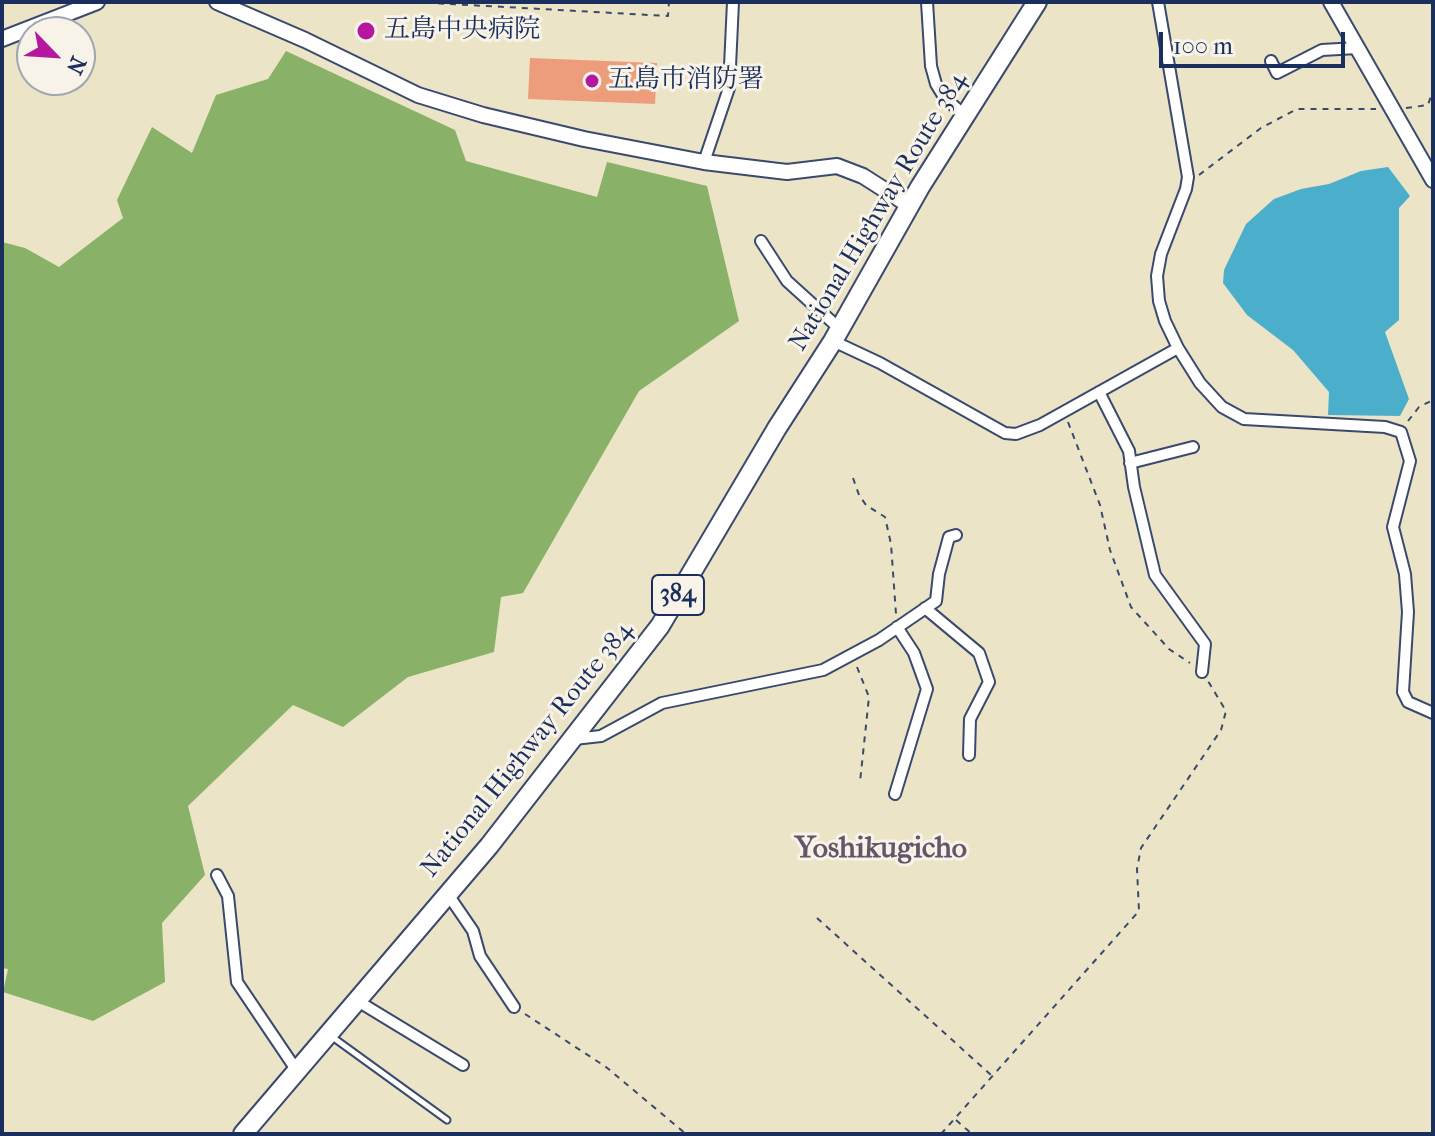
<!DOCTYPE html>
<meta charset="utf-8">
<style>
body{margin:0}
#map{position:relative;width:1435px;height:1136px;overflow:hidden;background:#ebe4c6;font-family:"IM FELL French Canon",serif}
canvas{display:block}
.frame{position:absolute;inset:0;border:4px solid #1b2f5e;pointer-events:none}
.north{position:absolute;left:16px;top:16px;width:80px;height:80px;box-sizing:border-box;background:#f7f3e8;border:2px solid #9fa5b1;border-radius:50%;rotate:115deg;font-size:22px;font-weight:700;line-height:32px;text-align:center;color:#1b2f5e}
.north::after{content:'';display:block;margin:auto;width:28px;height:36px;background:#b5179e;clip-path:polygon(50% 0,100% 100%,50% 72%,0 100%)}
.scale{position:absolute;left:1159px;top:32px;width:186px;height:36px;box-sizing:border-box;border:4px solid #1b2f5e;border-top:0;padding-left:10px;font-size:24px;line-height:28px;white-space:nowrap;color:#1b2f5e;-webkit-text-stroke:6px #f7f3e8;paint-order:stroke}
</style>
<div id="map">
<canvas width="1435" height="1136"></canvas>
<div class="frame"></div>
<div class="north">N</div>
<div class="scale">100 m</div>
</div>
<script>
const g = document.querySelector('canvas').getContext('2d');
g.lineJoin = 'round';
function paint(path, color) {
  g.fillStyle = color;
  g.fill(path, 'evenodd');
}
function poly(rows) {
  const path = new Path2D();
  for (const r of rows) {
    path.moveTo(r[0], r[1]);
    for (let i = 2; i < r.length; i += 2) path.lineTo(r[i], r[i + 1]);
  }
  return path;
}
function strokePath(path, color, width, dash) {
  g.strokeStyle = color;
  g.lineWidth = width;
  g.lineCap = dash ? 'butt' : 'round';
  g.setLineDash(dash || []);
  g.stroke(path);
}
function drawText(font, color, halo, rows, align = 'center') {
  g.font = font + ' "IM FELL French Canon","Noto Serif JP",serif';
  g.lineWidth = 6;
  g.setLineDash([]);
  g.textBaseline = 'middle';
  g.strokeStyle = halo;
  g.fillStyle = color;
  for (const [text, x, y, turn = 0] of rows) {
    g.save();
    g.translate(x, y);
    g.rotate((+turn || 0) * Math.PI / 180);
    g.textAlign = isNaN(turn) ? turn : align;
    if (halo) g.strokeText(text, 0, 0);
    g.fillText(text, 0, 0);
    g.restore();
  }
}
const forest = poly([
 [286,51,455,130,466,161,597,197,607,162,707,186,739,321,639,391,523,593,501,597,494,652,408,677,343,727,293,705,188,806,205,875,162,923,165,982,93,1021,3,992,8,969,2,968,2,242,25,248,59,267,123,218,117,200,152,127,192,153,216,95,268,79]
]);
const water = poly([
 [1388,167,1410,196,1399,208,1399,320,1385,332,1409,399,1400,416,1328,415,1329,392,1293,350,1247,315,1223,283,1224,270,1246,224,1274,199,1301,189,1329,184,1361,171]
]);
const building = poly([
 [530,58,657,63,655,104,528,99]
]);
const path = poly([
 [414,2,668,16,669,2],
 [1406,108,1428,105,1433,90],
 [1199,175,1261,128,1297,109,1376,109],
 [1408,421,1419,407,1433,400],
 [1068,422,1100,505,1110,550,1131,607,1169,649,1190,663],
 [853,478,859,495,866,505,885,517,891,544,896,614],
 [857,667,869,697,860,782],
 [817,918,991,1075],
 [525,1014,606,1067,686,1134],
 [956,1120,972,1134],
 [941,1134,1139,911,1137,869,1141,848,1221,730,1226,711,1208,681]
]);
const lane = poly([
 [331,1036,447,1120]
]);
const street = poly([
 [927,2,931,66,936,84,944,97,966,117],
 [1158,2,1188,177,1186,189,1161,254,1157,276,1159,301,1165,321,1178,348,1200,383,1222,407,1244,419,1385,427,1401,432,1410,461,1393,527,1405,574,1408,612,1403,692,1408,702,1433,713],
 [1271,61,1277,73,1322,50,1357,48],
 [704,162,729,88,733,2],
 [761,241,787,281,840,329],
 [833,341,880,363,1005,433,1016,434,1040,425,1178,348],
 [1099,392,1129,451,1134,487,1155,575,1205,644,1202,672],
 [1130,463,1193,447],
 [925,608,979,653,989,682,970,719,969,755],
 [574,739,601,736,662,703,823,670,879,640,936,601,939,574,949,537,956,535],
 [895,794,927,689,914,653,897,627],
 [217,875,228,896,237,982,297,1071],
 [447,893,473,931,480,956,514,1007],
 [356,1000,463,1065]
]);
const secondary = poly([
 [217,2,305,40,418,95,483,115,584,139,704,162,787,172,837,166,863,176,910,206],
 [1331,2,1433,180],
 [2,39,97,2]
]);
const highway = poly([
 [243,1134,489,846,660,626,777,428,833,341,920,187,1037,2]
]);
const markers = [
 [366,31,10,"#b5179e"],
 [592,81,8,"#b5179e"]
];
const shields = [
 [678,595,52]
];
const shieldNames = [
 ["384",678,595]
];
const poiNames = [
 ["五島中央病院",384,31],
 ["五島市消防署",608,81]
];
const streetNames = [
 ["National Highway Route 384",879,212,-59],
 ["National Highway Route 384",528,750,-51]
];
const quarterNames = [
 ["Yoshikugicho",881,850]
];
paint(forest, '#89b167');
paint(water, '#4baeca');
paint(building, '#ed9d7b');
strokePath(lane, '#3a4a6e', 9);
strokePath(street, '#3a4a6e', 14);
strokePath(secondary, '#3a4a6e', 18);
strokePath(highway, '#3a4a6e', 22);
strokePath(path, '#3a4a6e', 2, [6, 6]);
strokePath(lane, '#fff', 5);
strokePath(street, '#fff', 10);
strokePath(secondary, '#fff', 14);
strokePath(highway, '#fff', 18);
for (const [x, y, r, color] of markers) {
  const dot = new Path2D();
  dot.arc(x, y, r, 0, 2 * Math.PI);
  g.fillStyle = color;
  g.fill(dot);
  strokePath(dot, '#f7f3e8', 3);
}
for (const [x, y, w] of shields) {
  const box = new Path2D();
  box.roundRect(x - w / 2, y - 20, w, 40, 6);
  g.fillStyle = '#f7f3e8';
  g.fill(box);
  strokePath(box, '#1b2f5e', 2);
}
drawText('bold 24px', '#1b2f5e', null, shieldNames);
drawText('26px', '#1b2f5e', '#f7f3e8', poiNames, 'left');
drawText('26px', '#1b2f5e', '#f7f3e8', streetNames);
drawText('bold 30px', '#645668', '#f7f3e8', quarterNames);
</script>
